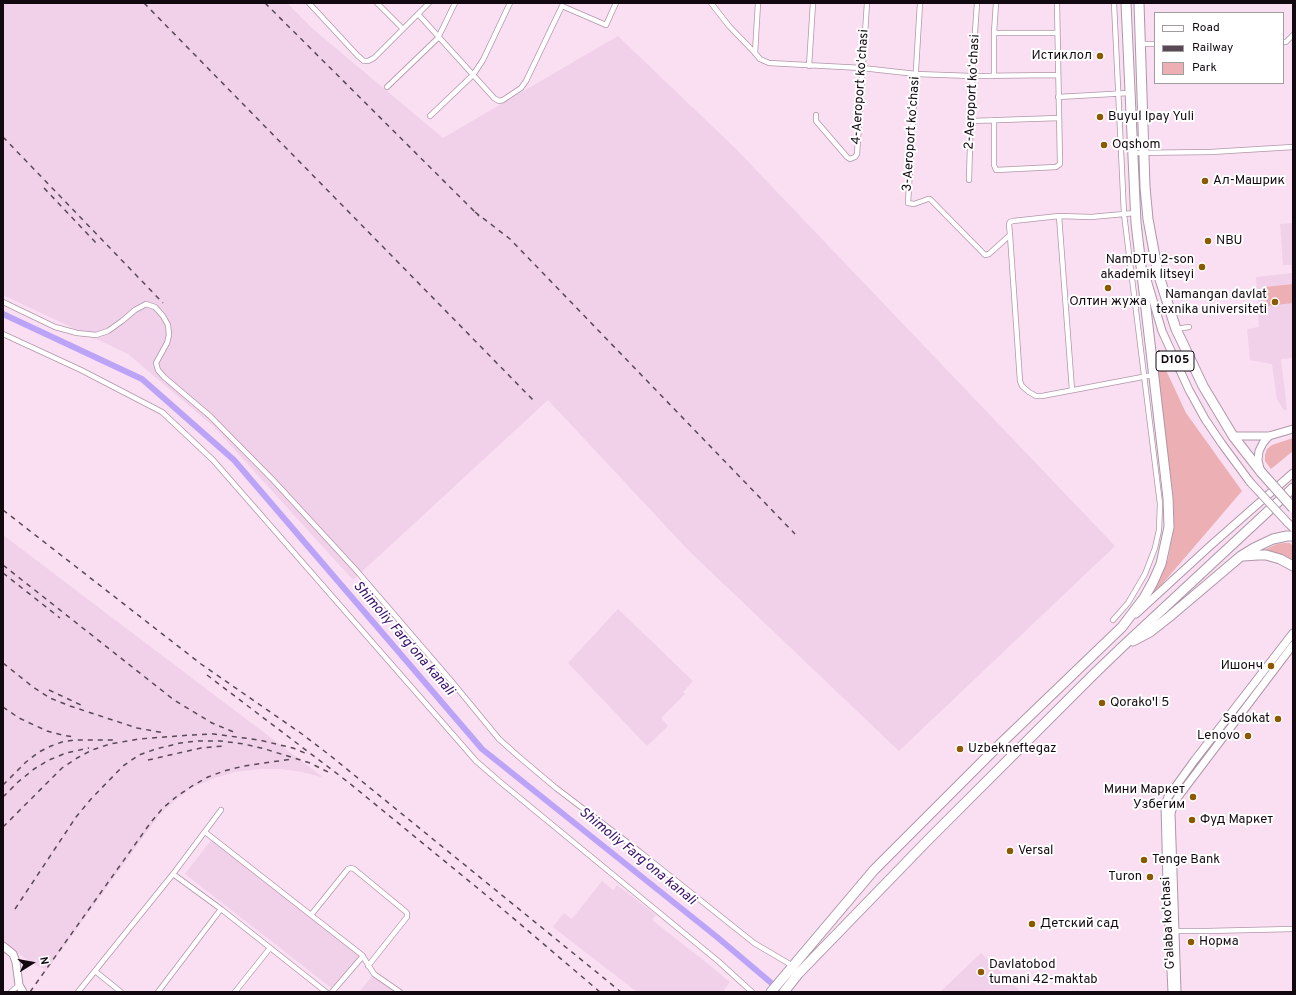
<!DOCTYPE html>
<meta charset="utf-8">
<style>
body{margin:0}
#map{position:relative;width:1296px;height:995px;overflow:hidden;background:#fadff3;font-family:Overpass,sans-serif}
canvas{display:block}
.frame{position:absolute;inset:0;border:4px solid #120910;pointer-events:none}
.legend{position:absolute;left:1154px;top:12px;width:130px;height:72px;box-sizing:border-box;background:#fff;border:1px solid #a09d9f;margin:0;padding:5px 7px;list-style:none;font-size:12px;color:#120910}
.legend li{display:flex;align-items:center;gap:8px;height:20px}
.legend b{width:20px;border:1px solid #a09d9f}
.north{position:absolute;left:12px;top:943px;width:40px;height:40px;-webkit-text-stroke:3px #fff;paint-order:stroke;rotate:79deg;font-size:11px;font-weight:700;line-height:16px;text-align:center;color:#120910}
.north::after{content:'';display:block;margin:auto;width:14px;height:18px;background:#120910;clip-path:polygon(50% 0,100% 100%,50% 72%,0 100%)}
</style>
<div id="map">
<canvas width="1296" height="995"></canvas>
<div class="frame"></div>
<ul class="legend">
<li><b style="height:5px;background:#fff"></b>Road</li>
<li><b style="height:5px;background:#584954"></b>Railway</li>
<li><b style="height:11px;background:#ecafb3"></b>Park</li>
</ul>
<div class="north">N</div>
</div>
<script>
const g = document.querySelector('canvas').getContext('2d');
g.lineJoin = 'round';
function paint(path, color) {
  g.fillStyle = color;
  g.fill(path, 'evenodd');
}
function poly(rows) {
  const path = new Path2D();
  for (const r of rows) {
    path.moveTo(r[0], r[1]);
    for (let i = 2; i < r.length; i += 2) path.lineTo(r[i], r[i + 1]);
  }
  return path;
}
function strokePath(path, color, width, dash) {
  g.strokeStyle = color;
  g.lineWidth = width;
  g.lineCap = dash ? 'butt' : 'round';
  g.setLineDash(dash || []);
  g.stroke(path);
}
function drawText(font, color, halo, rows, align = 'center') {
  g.font = font + ' Overpass,sans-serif';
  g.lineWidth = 4;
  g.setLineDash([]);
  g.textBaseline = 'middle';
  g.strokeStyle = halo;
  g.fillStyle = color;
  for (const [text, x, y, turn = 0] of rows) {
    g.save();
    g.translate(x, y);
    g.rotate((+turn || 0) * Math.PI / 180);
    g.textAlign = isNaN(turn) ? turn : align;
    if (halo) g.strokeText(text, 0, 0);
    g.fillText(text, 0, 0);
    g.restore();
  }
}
const built = poly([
 [3,3,287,3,313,29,443,138,618,36,736,149,1115,546,899,751,689,551,548,400,353,580,213,426,128,354,3,295],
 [1293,223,1293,358,1281,359,1287,410,1284,410,1277,400,1272,364,1250,360,1247,329,1259,327,1256,277,1292,273,1291,265,1283,265,1280,224],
 [3,535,324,778,302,772,281,769,260,769,235,772,215,778,193,787,177,799,160,814,47,970,35,965,3,943],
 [618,609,693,681,683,692,685,694,661,718,668,726,647,746,568,663],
 [212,839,360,956,334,990,185,874],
 [602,881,613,890,617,885,656,915,652,920,702,959,730,982,724,990,725,991,724,992,637,992,553,927,564,913,572,919],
 [981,953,1021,992,940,992],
 [373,975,395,992,359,992]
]);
const green = poly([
 [1293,284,1293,303,1267,306,1265,287],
 [1155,353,1158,353,1186,413,1242,491,1152,596,1168,559,1174,528,1173,496],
 [1293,438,1293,451,1271,469,1265,461,1265,455,1267,449,1272,445],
 [1284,543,1290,543,1293,546,1293,561,1285,556,1262,551,1277,544]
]);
const canal = poly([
 [3,314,142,379,234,460,482,749,717,937,782,992]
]);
const street = poly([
 [309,3,358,56,364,61,368,61,374,58,429,3],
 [377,3,403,29],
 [711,3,729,26,755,53,760,59,769,63,862,68,916,74,972,76,1057,75],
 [920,3,908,203,914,204,928,199,930,199,985,255,989,254,1010,235],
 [418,14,494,98,499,101,503,100,521,88,526,81,562,6,606,25,616,3],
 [994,33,1057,33],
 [1283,42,1286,42,1293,35],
 [1140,44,1155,44],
 [755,53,758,3],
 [809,66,813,3],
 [994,76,994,33,996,3],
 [387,87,438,38,455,3],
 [1058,97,1129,93],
 [816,115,816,121,847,157,850,159,855,157,857,154,867,3],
 [430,116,473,75,483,60,510,3],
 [994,120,994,165,996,170,1056,167,1060,164,1057,3],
 [971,121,1059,118],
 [1132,153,1211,152,1293,147],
 [969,180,972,76,977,3],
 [1135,213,1091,217,1059,216,1013,221,1010,222,1009,224,1010,235,1020,381,1022,386,1029,392,1036,396,1042,396,1153,375],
 [1059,216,1072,390],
 [3,302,55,327,77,333,96,335,108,331,122,321,135,310,146,304,155,307,163,316,168,325,169,335,167,343,156,363,158,370,164,377,210,416,274,481,356,570,453,683,499,739,518,756,556,788,640,852,754,943,793,966],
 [1176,329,1189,327],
 [3,334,81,370,162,412,213,460,476,761,499,781,718,961,752,992],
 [1113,620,1128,603,1145,574,1155,548,1159,530,1160,504,1124,214,1114,3],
 [205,832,362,955,374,974,400,992],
 [173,874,221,909,326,992],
 [311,915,348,869,351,868,354,869,405,911,407,913,407,917,368,966],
 [1175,931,1207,931,1293,929],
 [95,971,121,992],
 [11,992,19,985],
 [78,992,173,874,221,810],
 [158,992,221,909],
 [235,992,270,948],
 [332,992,363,956]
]);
const secondary = poly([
 [1233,436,1269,436,1293,429],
 [1260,469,1258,460,1259,451,1263,443,1269,436],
 [3,946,13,954,16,962,19,985,23,992],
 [1172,992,1167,884,1165,805,1168,797,1194,761,1293,633],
 [1177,992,1171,813,1174,804,1178,797,1293,645]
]);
const primary = poly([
 [1145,273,1162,331,1189,390,1205,419,1222,444,1250,482],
 [1287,522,1293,528],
 [1136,614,1210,546,1293,473]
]);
const highway = poly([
 [1139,3,1145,187,1148,219,1158,273,1176,329,1203,386,1233,436,1261,472],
 [1243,556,1258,555,1266,555,1280,559,1293,566],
 [1133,641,1150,632,1169,617,1241,556,1254,548,1273,539,1287,536,1293,536],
 [771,992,874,870,993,751,1122,627,1144,598,1153,582,1161,564,1169,527,1168,498,1136,223,1126,3],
 [784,992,798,974,928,840,1095,673,1121,648,1293,488]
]);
const rail = poly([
 [144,3,536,403],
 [265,3,479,216],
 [3,137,163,303],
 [44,188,98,245],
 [475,212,510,239,795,534],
 [3,510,201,664,302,734,332,757,621,992],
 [3,565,174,700,212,723,236,733],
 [3,573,60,618],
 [3,663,33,687,50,698,70,706,137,728,165,733],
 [207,675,348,782,486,895,600,992],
 [49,690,83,706],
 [3,707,19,718,47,731,62,735,74,737],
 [148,760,201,748,223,746],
 [3,785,26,762,39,752,51,746,62,742,75,740,115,740],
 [3,797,18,782,34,769,49,760,66,753,89,748],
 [3,827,62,768,77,758,92,750,110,744,139,739,191,735,214,734,259,740,293,748,305,753],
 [15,909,76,817,91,799,123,766,139,755,156,749,180,743,198,741,220,741,244,744,265,749,310,763,328,772],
 [30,992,151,822,163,808,176,797,192,786,208,777,224,771,244,766,292,759]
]);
const primaryBridge = poly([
 [1250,482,1287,522]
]);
const highwayBridge = poly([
 [1261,472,1293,508]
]);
const markers = [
 [1100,56,4,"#8a5a00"],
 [1100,117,4,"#8a5a00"],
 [1104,145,4,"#8a5a00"],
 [1205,181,4,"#8a5a00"],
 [1208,241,4,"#8a5a00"],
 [1202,267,4,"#8a5a00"],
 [1108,288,4,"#8a5a00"],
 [1275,302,4,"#8a5a00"],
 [1271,666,4,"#8a5a00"],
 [1102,703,4,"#8a5a00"],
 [1278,719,4,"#8a5a00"],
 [1248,736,4,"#8a5a00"],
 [960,749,4,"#8a5a00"],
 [1193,797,4,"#8a5a00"],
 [1192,820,4,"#8a5a00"],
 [1010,851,4,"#8a5a00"],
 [1144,860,4,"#8a5a00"],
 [1150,877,4,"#8a5a00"],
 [1032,924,4,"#8a5a00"],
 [1191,942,4,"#8a5a00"],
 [981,972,4,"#8a5a00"]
];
const shields = [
 [1175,361,38]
];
const shieldNames = [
 ["D105",1175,361]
];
const poiNames = [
 ["Истиклол",1092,56,"right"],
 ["Buyul Ipay Yuli",1108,117],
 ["Oqshom",1112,145],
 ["Ал-Машрик",1213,181],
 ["NBU",1216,241],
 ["NamDTU 2-son",1194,260,"right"],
 ["akademik litseyi",1194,275,"right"],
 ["Namangan davlat",1267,295,"right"],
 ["texnika universiteti",1267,310,"right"],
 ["Олтин жужа",1108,302,"center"],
 ["Ишонч",1263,666,"right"],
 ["Qorako'l 5",1110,703],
 ["Sadokat",1270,719,"right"],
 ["Lenovo",1240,736,"right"],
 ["Uzbekneftegaz",968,749],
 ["Мини Маркет",1185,790,"right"],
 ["Узбегим",1185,805,"right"],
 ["Фуд Маркет",1200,820],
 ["Versal",1018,851],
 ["Tenge Bank",1152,860],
 ["Turon",1142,877,"right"],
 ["Детский сад",1040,924],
 ["Норма",1199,942],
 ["Davlatobod",989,965],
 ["tumani 42-maktab",989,980]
];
const streetNames = [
 ["4-Aeroport koʻchasi",861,87,-86],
 ["2-Aeroport koʻchasi",973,92,-87],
 ["3-Aeroport koʻchasi",912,134,-86],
 ["G'alaba ko'chasi",1169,923,-93]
];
const waterNames = [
 ["Shimoliy Fargʻona kanali",403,639,49],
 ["Shimoliy Fargʻona kanali",637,857,39]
];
paint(built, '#f1d0e9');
paint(green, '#ecafb3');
strokePath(canal, '#bba4f7', 6);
strokePath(street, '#b096a9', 6);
strokePath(secondary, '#b096a9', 9);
strokePath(primary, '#b096a9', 9);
strokePath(highway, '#b096a9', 11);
strokePath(street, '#fff', 4.5);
strokePath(secondary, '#fff', 7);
strokePath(primary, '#fff', 7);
strokePath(highway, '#fff', 9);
strokePath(rail, '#584954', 1.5, [5, 5]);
strokePath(primaryBridge, '#b096a9', 9, []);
strokePath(highwayBridge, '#b096a9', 11, []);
strokePath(primaryBridge, '#fff', 7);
strokePath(highwayBridge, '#fff', 9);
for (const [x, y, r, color] of markers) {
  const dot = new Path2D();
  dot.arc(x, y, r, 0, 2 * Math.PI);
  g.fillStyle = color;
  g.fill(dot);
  strokePath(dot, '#fff', 1.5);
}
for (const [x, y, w] of shields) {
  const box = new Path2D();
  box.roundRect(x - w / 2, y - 10, w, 20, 3);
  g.fillStyle = '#fff';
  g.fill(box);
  strokePath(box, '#120910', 1);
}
drawText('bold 12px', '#120910', null, shieldNames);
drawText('13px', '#120910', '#fff', poiNames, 'left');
drawText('13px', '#120910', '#fff', streetNames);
drawText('italic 14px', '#370b6c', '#fff', waterNames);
</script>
